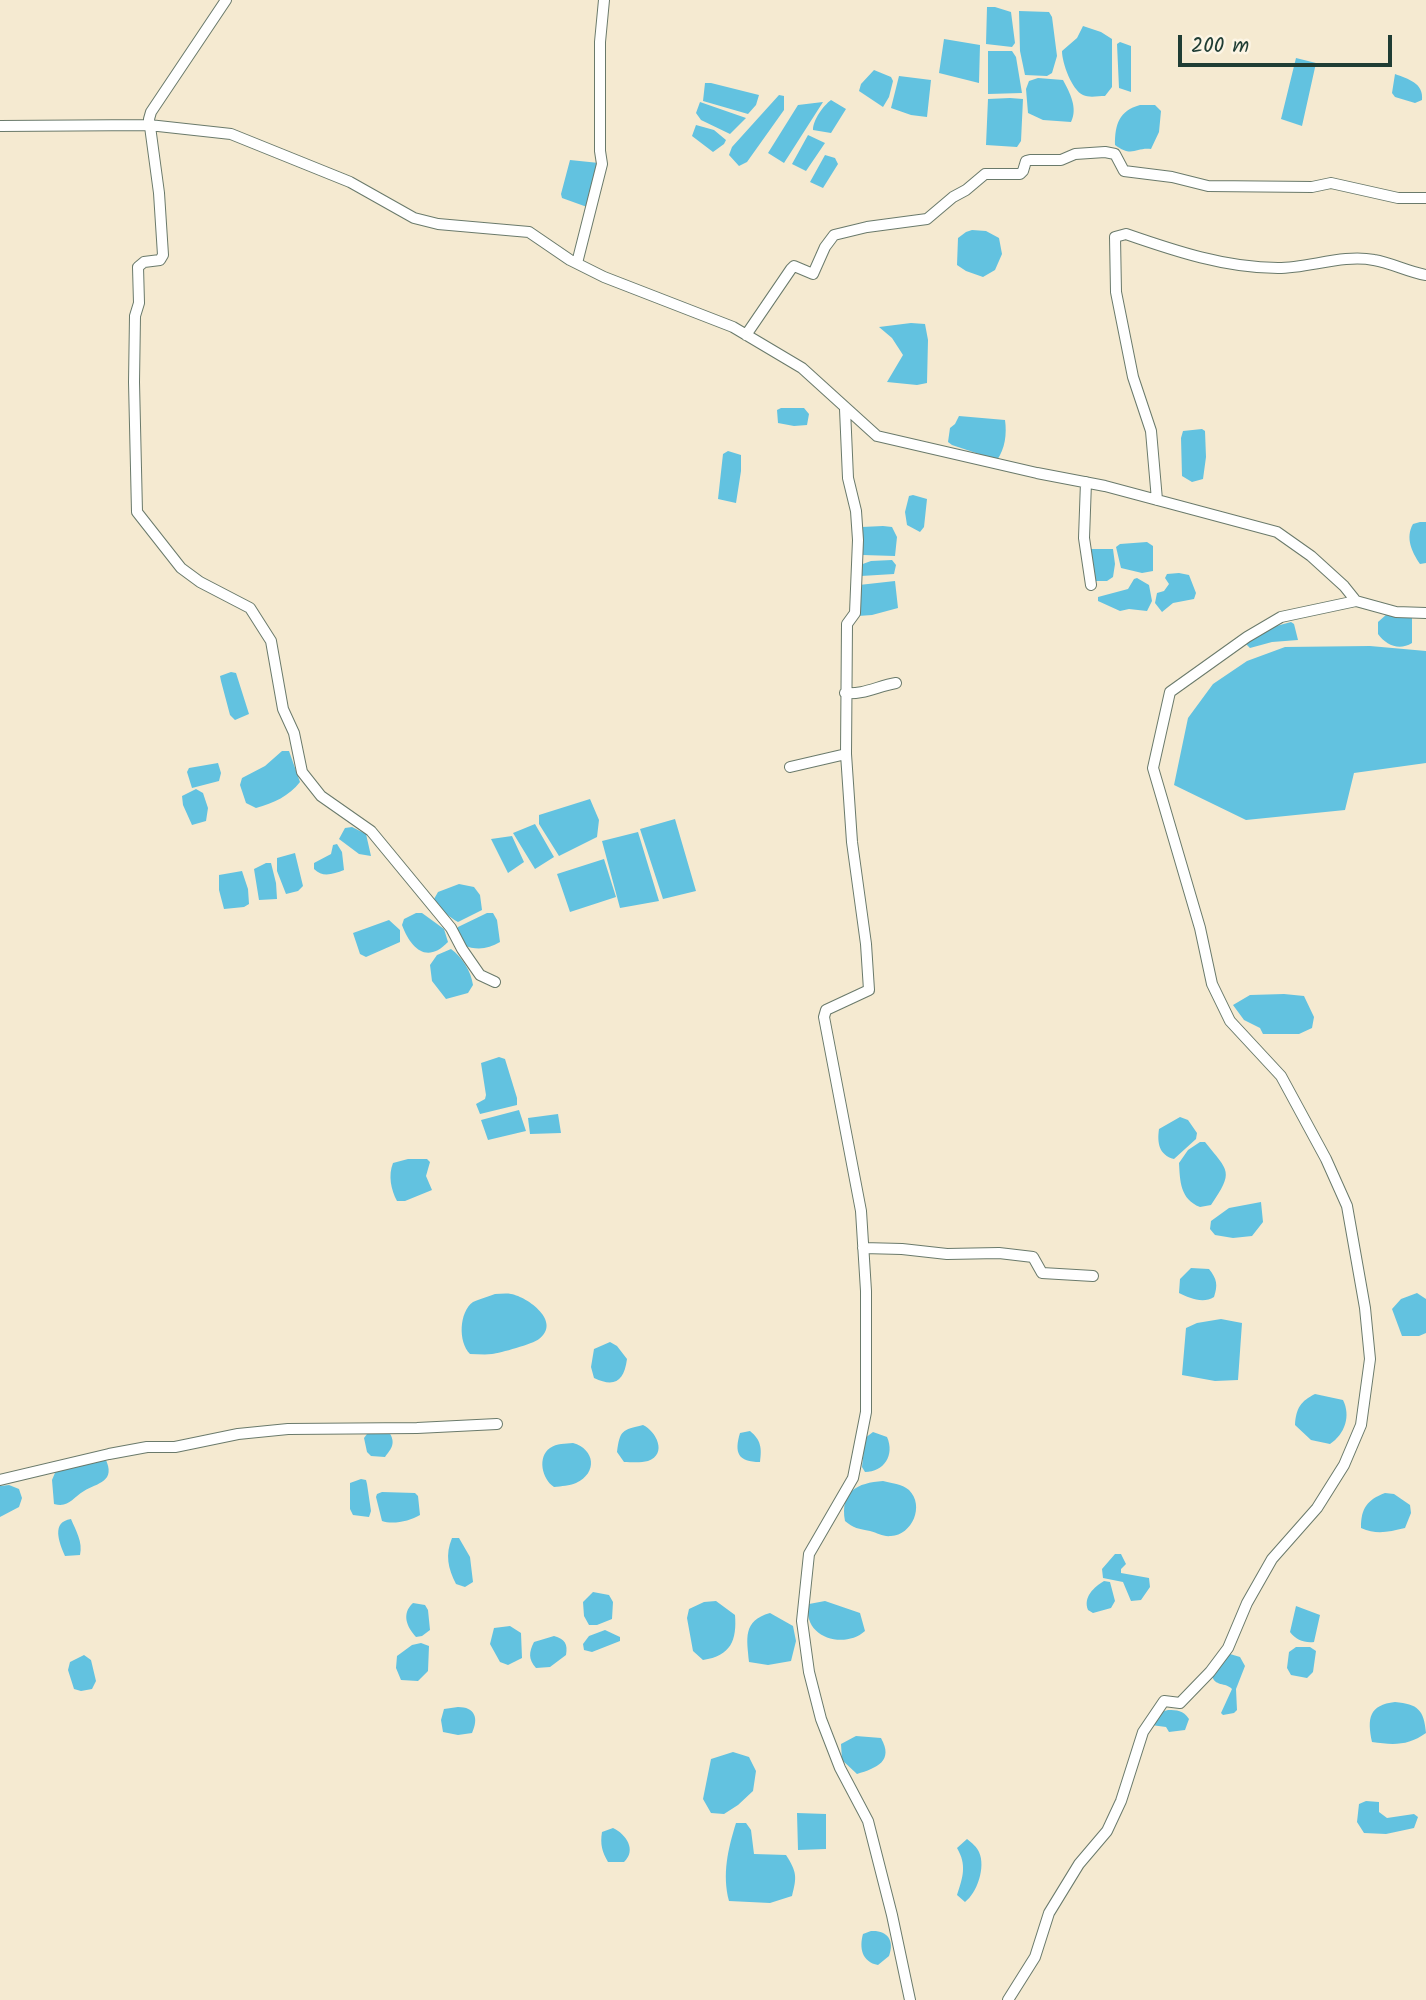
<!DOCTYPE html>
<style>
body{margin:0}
#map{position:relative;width:1426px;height:2000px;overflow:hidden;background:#f5ead1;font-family:Kalam,sans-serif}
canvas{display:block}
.scale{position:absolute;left:1178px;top:35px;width:214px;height:32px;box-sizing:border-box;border:4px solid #1f3d34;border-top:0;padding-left:9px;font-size:21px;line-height:24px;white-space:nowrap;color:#1f3d34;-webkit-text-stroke:5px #fcf5e5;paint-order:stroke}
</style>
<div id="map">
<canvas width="1426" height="2000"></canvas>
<div class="scale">200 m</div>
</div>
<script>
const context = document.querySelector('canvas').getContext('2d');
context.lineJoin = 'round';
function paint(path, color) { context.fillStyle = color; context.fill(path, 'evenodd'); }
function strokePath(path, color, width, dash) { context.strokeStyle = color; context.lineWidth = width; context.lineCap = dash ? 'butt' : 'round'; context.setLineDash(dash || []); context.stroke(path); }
const water = new Path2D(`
 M987,7h8l16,5 4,31 -3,4 -26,-3z
 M1019,11l30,1 3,5 5,39 -5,17 -5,3 -22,-1 -5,-24z
 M1083,26l18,6 11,7v48l-7,9c-7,0 -16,2 -22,-1 -11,-5 -21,-32 -21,-44l15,-13z
 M944,39l36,6 -1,38 -40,-10z
 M1120,42l11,4v46l-12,-4 -2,-44z
 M988,51h24l4,6 6,36 -34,1z
 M1296,58l20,5 -14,63 -21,-7z
 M874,70l17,7 2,4 -4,16 -6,10 -24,-16 2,-7z
 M1395,74c13,5 29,9 27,26l-7,3 -20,-6 -3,-4z
 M899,76l32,4 -4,37 -16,-2 -20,-7z
 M1038,78l25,2c7,13 15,28 8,42l-28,-2 -15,-7 -2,-24 3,-8z
 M705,83h6l48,12 -3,10 -8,9 -45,-13z
 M779,95l5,1v14l-37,52 -8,4 -10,-11 3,-8z
 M1010,98l13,1 -2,42 -4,6 -31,-2 2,-46z
 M831,100l15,9 -15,24 -18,-3c0,-10 10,-24 18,-30z
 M700,102l46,16 -16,16 -29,-14 -5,-7z
 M823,102l-39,61 -16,-10 30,-48z
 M1140,105h15l6,6 -2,21 -8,17c-15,-2 -19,9 -36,-4 0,-21 4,-34 25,-40z
 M696,125l18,5 12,10 -2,4 -11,8 -21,-16z
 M808,135l17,8 -19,28 -14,-7z
 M825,155l10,3 3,6 -15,24 -13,-6z
 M570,160l29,3 -12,44 -25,-9 -1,-4z
 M972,230l14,1 13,7 3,16 -7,16 -12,7 -17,-6 -9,-6 1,-27 8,-6z
 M911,323l14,1 3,16 -1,43 -10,2 -30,-3 16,-27 -11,-17 -13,-11z
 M781,408h23l5,6 -2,11 -13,1 -16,-3 -1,-13z
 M959,416l46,4c2,14 0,29 -8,40l-45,-15 -4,-3 2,-14 5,-4z
 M1202,429l3,2 1,26 -3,22 -11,3 -10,-6 -1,-38 2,-7z
 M728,451l13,4v16l-5,32 -18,-4 5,-45z
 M913,495l14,4 -3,28 -4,5 -13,-7 -2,-13 4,-16z
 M1420,522h6v41l-6,1c-8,-12 -15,-26 -7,-40z
 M883,526l9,1 5,10 -2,19 -32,-1 -1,-28z
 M1147,542l6,4v25l-11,2 -21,-5 -5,-21 4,-3z
 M1091,549h22l2,15 -2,13 -6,4h-15l-5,-28z
 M892,560l4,5 -2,9 -33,2 -1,-11 11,-4z
 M1179,573l10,2 7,18 -2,6 -21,4 -11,9 -7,-9 2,-10 7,-2 5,-7 -4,-6 2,-4z
 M1137,578l12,7 3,16 -5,10 -18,-2 -9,2 -22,-10v-4l30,-8 6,-10z
 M895,581l3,27 -26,7 -14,1 1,-31z
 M1387,614l25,4v25c-13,8 -26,2 -34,-9v-12z
 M1291,622l3,2 4,16 -26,2 -22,6 -5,-5 24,-15z
 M1370,646l56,5v112l-72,10 -9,37 -99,10 -72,-35 14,-67 25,-34 34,-23 38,-14z
 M231,672l5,1 13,41 -14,6 -5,-5 -9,-34 -1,-5z
 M282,751h7l11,31c-11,14 -26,21 -44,26l-10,-5 -6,-18 2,-7 23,-12z
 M218,763l3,10 -2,8 -27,7 -5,-16 2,-4z
 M196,789l7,4 5,15 -2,13 -14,4 -9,-20 -1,-9z
 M590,799l9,21 -2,17 -38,19 -20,-32v-9z
 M675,819l21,72 -33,8 -23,-70z
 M535,824l19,33 -19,12 -22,-36z
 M352,827l14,7 5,22 -12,-2 -20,-15 6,-11z
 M638,832l21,69 -39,7 -18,-67z
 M512,836l12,26 -16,11 -17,-34z
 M337,844l5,8 2,18c-11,4 -21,8 -30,-1v-6l17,-9 2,-9z
 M295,853l8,33 -5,5 -12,3 -9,-23v-13z
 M604,859l12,38 -46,15 -13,-38z
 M266,863h5l5,20 1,16 -18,1 -5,-31z
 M242,871l6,18 1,15 -5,3 -20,2 -5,-19v-15z
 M459,884l15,3 6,8 2,15 -24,12c-9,-5 -20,-14 -24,-23l4,-7z
 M416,913h6l22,16 4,13c-21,22 -37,7 -46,-17l2,-6z
 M487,913h6l4,7 3,22c-12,7 -23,9 -37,3l-7,-14 2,-4z
 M389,920l11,10v12l-34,15 -6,-3 -7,-21z
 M451,949c11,8 20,22 22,36l-5,8 -22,6 -14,-18 -2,-16 7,-10z
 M1284,994l20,2 10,21 -2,11 -13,6h-36l-3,-6 -16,-8 -11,-15 17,-10z
 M499,1057l6,2 12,39v7l-37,9 -4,-10 9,-5 1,-4 -5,-32z
 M519,1110l7,21 -38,9 -7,-20z
 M558,1114l3,19 -31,1 -2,-16z
 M1180,1117l8,3 9,13 -1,6 -22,20c-15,-4 -17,-16 -15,-30z
 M1200,1142h5c24,30 29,29 6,63l-11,2c-20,-8 -20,-26 -21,-44l9,-13z
 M408,1159h19l3,3 -4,14 6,14 -27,11h-8c-6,-11 -9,-26 -4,-38z
 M1261,1202l2,20 -11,14 -19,2 -18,-3 -5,-6 1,-8 18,-13z
 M1191,1268l18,1c8,10 9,16 5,28 -11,7 -25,1 -35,-4l1,-14z
 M1417,1293l9,6v34l-7,3h-17l-10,-27 9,-10z
 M495,1294c5,0 11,-1 16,0 17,3 51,28 28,45 -6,5 -39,14 -47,15 -7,1 -15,0 -22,0 -12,-12 -11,-42 3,-52 6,-3 15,-5 22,-8z
 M1221,1319l21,4 -4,57 -23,1 -33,-6 4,-47 11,-5z
 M610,1342l7,4 10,13c-3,22 -12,29 -33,19l-3,-11 3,-18z
 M1315,1394l28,6c8,16 2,34 -13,44l-19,-4 -16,-15c1,-17 6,-24 20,-31z
 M643,1425c13,6 25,29 5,36 -7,2 -17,1 -24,1l-7,-10c3,-22 5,-22 26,-27z
 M750,1431c11,9 12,17 10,31 -22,0 -26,-9 -20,-29z
 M389,1432c7,11 3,16 -4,25l-14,-1 -4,-4 -3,-14 3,-4z
 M873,1432l14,5c8,18 -3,35 -22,35l-3,-5 3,-29z
 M573,1443c22,6 25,30 3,40 -7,3 -14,3 -22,4 -12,-8 -17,-30 -4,-39 7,-5 15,-4 23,-5z
 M105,1458c12,24 -8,25 -21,33 -12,7 -15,17 -30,13l-2,-24 5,-12z
 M361,1479l5,1 1,4 4,27 -2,6 -16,-2 -3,-6v-26z
 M883,1481c8,2 19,3 26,9 16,16 3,45 -18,46 -8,1 -13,-3 -21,-5 -11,-2 -17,-3 -25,-10 -5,-30 12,-38 38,-40z
 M9,1485l10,4 3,9 -3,9 -19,10v-31z
 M382,1492l33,1 3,3 2,19c-10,6 -27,10 -38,6l-6,-24 1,-3z
 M1385,1493l9,1 16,11 1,8 -6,15c-17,4 -28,7 -44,0 0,-20 6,-28 24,-35z
 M71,1519c5,12 12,23 9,36l-15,1c-6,-14 -14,-34 6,-37z
 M452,1538h7l11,19 3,25 -8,5 -9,-3c-8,-16 -11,-29 -4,-46z
 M1115,1554h6l5,10 -5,5v4l28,5 1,9 -9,13 -10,1 -8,-19 -20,-4 -1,-9z
 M1104,1581l6,1 5,19 -4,7 -18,5 -5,-3c-5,-13 6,-23 16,-29z
 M593,1592l16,3 4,7 -1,17 -15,6h-8l-5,-9 -1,-14z
 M716,1601l19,14c2,25 -4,41 -32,45l-10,-9 -6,-33 2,-9 15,-7z
 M825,1601l35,12 5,18c-21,19 -64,6 -56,-27z
 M413,1603l12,2 3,5 2,20 -8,6 -6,1c-9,-10 -15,-23 -3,-34z
 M1296,1606l24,9 -6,27c-10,1 -18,-2 -24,-10z
 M770,1613l23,13 3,15 -5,20 -23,4 -19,-3c-2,-23 -7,-41 21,-49z
 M510,1626l11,7 1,25 -14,7 -8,-3 -10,-18 4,-16z
 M605,1630l15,7v4l-28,11 -8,-2 -1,-6 6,-8z
 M554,1636c11,3 14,8 12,19l-16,12 -14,1c-8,-9 -7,-16 -2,-26z
 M421,1643l8,3 -1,25 -10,10 -17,-1 -5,-12 1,-12 15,-11z
 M1296,1647h14l6,4 -3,21 -6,6 -16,-3 -4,-7 2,-16z
 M1230,1654l10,3 5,9 -9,23 1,21 -3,3 -11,2 -2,-2 11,-24c-6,-7 -18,-2 -20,-14z
 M84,1655l7,5 5,21 -4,8 -11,2 -7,-2 -6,-19 2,-8z
 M1395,1702c23,2 29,8 31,31 -18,13 -33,12 -54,9 -5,-24 -3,-37 23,-40z
 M458,1707c17,0 21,11 14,26l-14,2 -15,-3 -2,-12 3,-11z
 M1168,1710c9,0 15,0 21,9l-4,11 -16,2 -3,-5 -15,-2 10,-13z
 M856,1736l25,2c13,23 -4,30 -24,36l-15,-14 -1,-16z
 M733,1752l16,5 7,14 -3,20 -15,14 -14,9 -13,-1 -8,-14 8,-40z
 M1366,1801l13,1v10l8,6 27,-4 4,3 -4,11 -28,6 -22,-1 -7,-11 2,-18z
 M797,1813l29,1v35l-28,1z
 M736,1823h10l5,7 3,24 32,1c11,17 11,22 6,41l-22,7 -41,-2c-7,-27 -1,-52 7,-78z
 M613,1828c13,6 24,22 11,34h-16c-6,-10 -8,-18 -6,-30z
 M967,1839c5,4 10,8 12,13 7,15 -2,41 -14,50l-8,-7c6,-18 10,-30 0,-47z
 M871,1931c16,-1 24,9 18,25l-11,9c-16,-3 -19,-17 -15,-31z`);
const minor = new Path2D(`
 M226,0l-75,112 -2,7 10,74 4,62 -3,5 -16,2 -6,5 1,36 -4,13 -1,66 3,130 44,56 19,14 50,26 21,33 12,68 11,24 8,39 19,24 50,35 80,97 11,21 18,26 15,7
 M0,126l149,-1 82,9 119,48 64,36 24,6 91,8 41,28 34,17 129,50 69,41 75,68 160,37 68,13 172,46 34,24 33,30 12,15 40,11 30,1
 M577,263l25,-99 -2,-13v-109l4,-42
 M746,335l45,-66 3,-3 19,8 12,-27 9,-12 33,-8 60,-8 26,-22 13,-7 19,-16h35l3,-3 3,-10 4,-1h31l14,-6 30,-2 10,2 9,17 48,6 36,9 104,1 19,-4 67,15h28
 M845,409l3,69 8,33 2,29 -3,73 -8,11 -1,130 6,88 14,102 3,46 -43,20 -2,7 37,194 5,80v121l-13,66 -44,76 -7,67 7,51 12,47 19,49 28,53 24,94 18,85
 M1086,482l-2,56 7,47
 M1157,500l-6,-69 -18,-54 -17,-85 -1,-55 11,-3c49,17 100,34 152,34 31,0 65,-14 96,-8 18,3 34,12 52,15
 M845,693c18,2 33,-7 51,-10
 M790,767l56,-13
 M863,1248l39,1 45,5 52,-1 34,4 9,16 51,3
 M0,1480l109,-26 38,-7h28l63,-13 50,-5 129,-1 80,-4
 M1008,2000l27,-43 14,-44 30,-49 28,-33 14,-30 22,-69 21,-31 16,2 30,-31 18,-24 19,-45 25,-44 45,-51 27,-43 17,-40 9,-66 -5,-51 -18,-102 -21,-47 -45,-83 -51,-55 -18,-37 -12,-56 -47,-160 17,-76 77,-55 34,-20 75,-16`);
paint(water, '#62c2e0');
strokePath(minor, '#6a7a6b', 12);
strokePath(minor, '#fff', 10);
</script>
